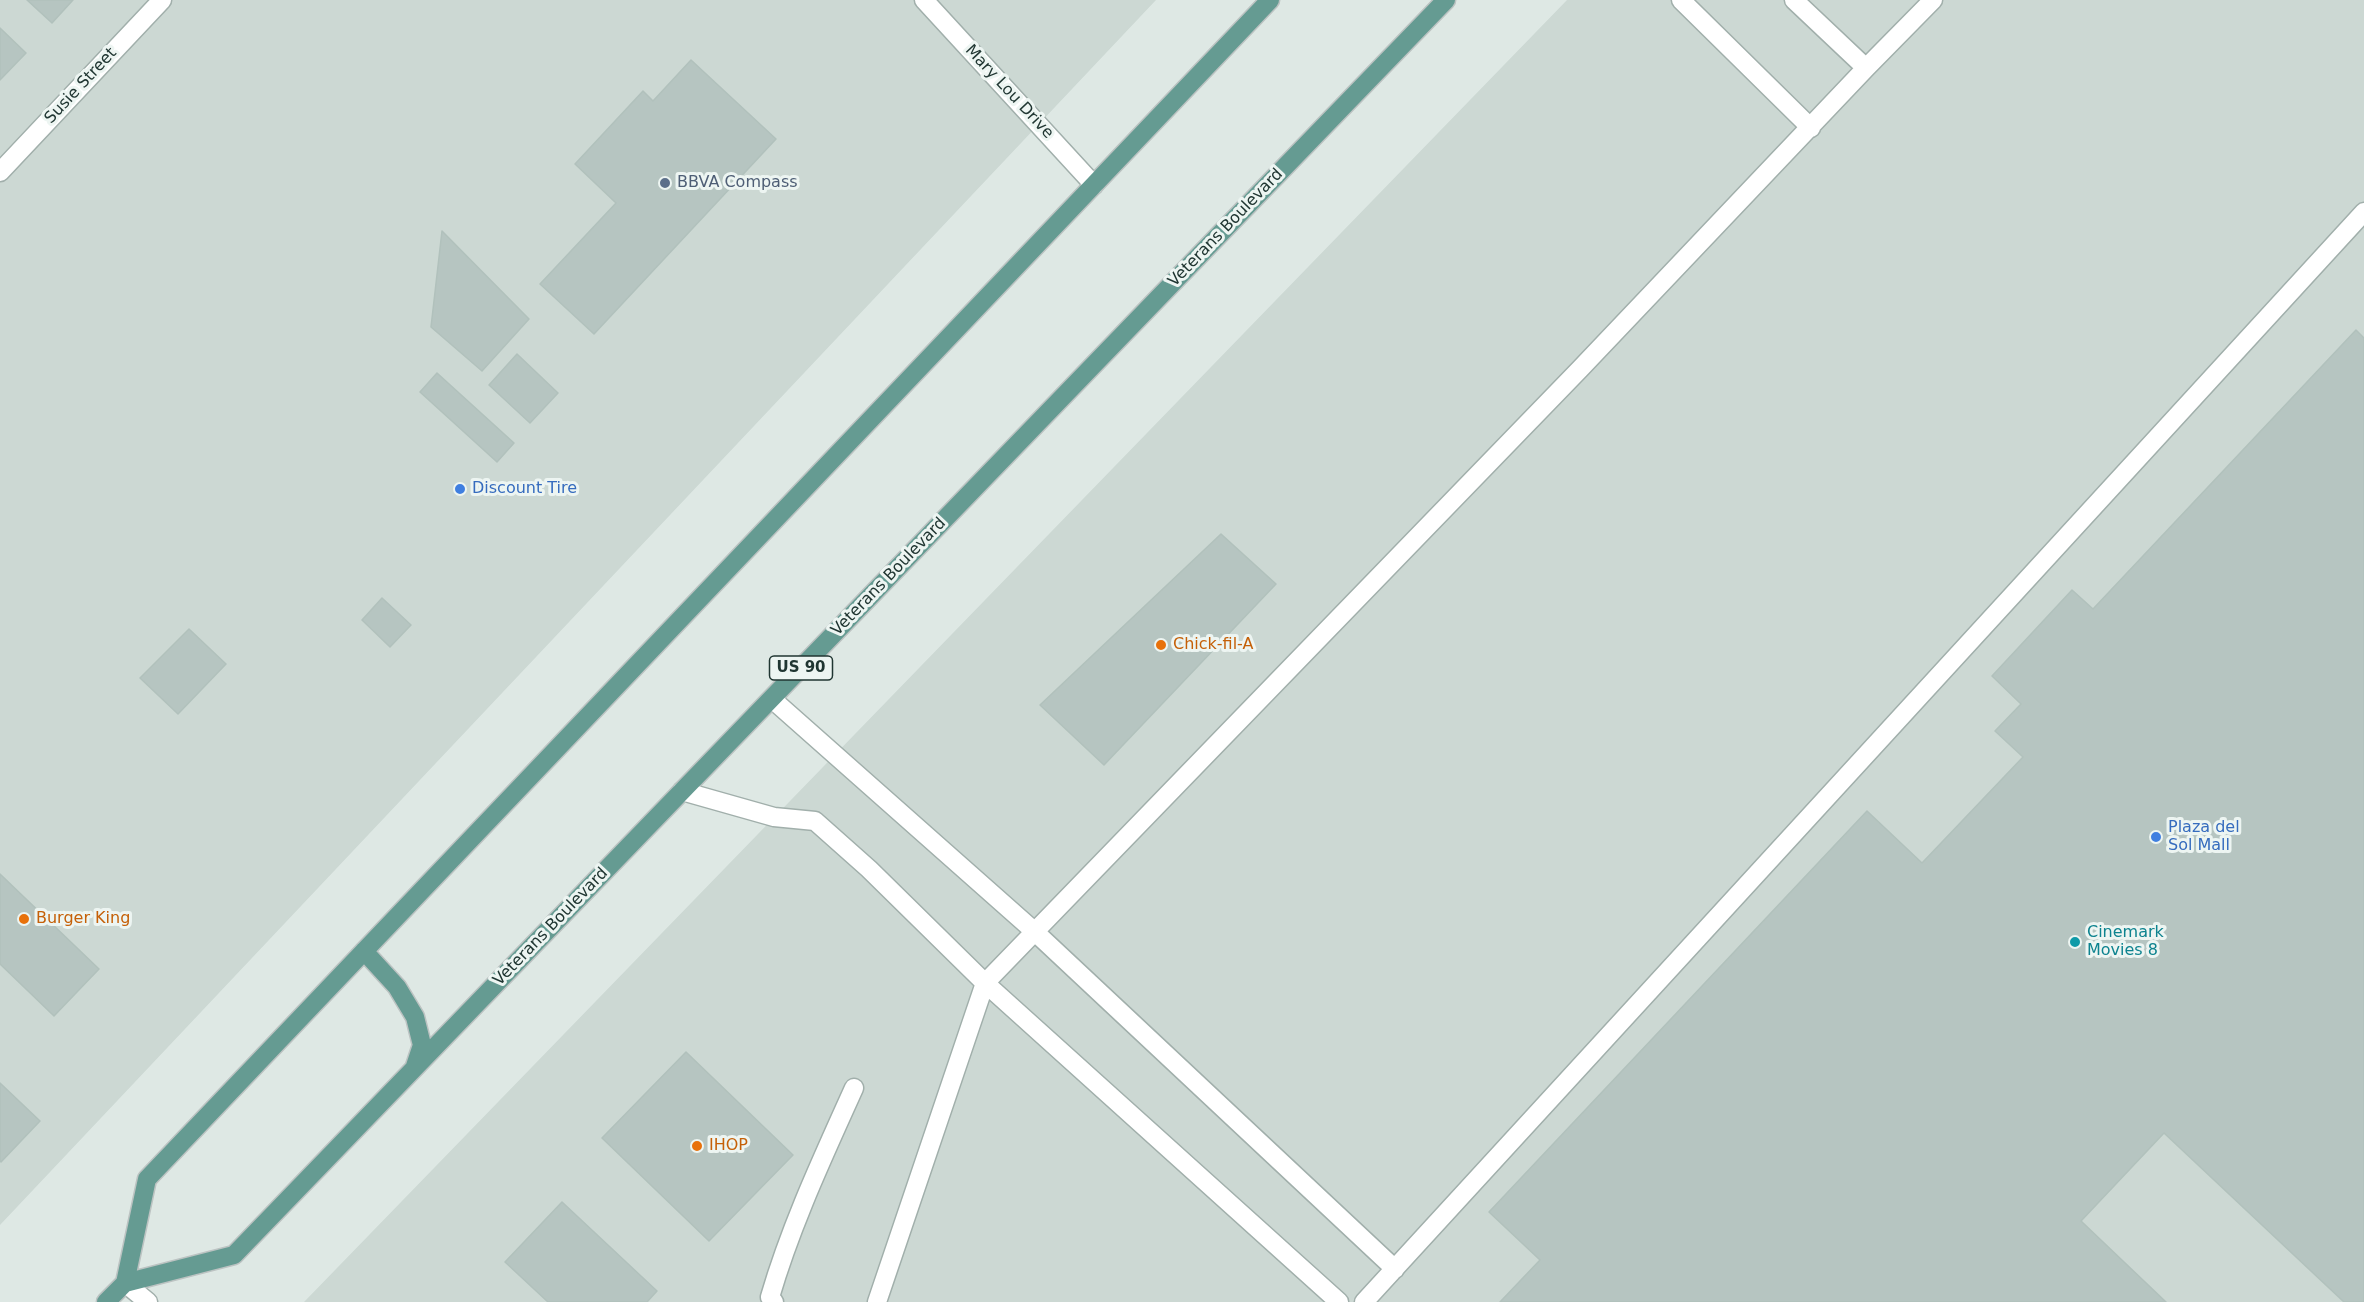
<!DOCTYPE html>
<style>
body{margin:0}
canvas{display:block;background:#dee8e4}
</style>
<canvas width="2364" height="1302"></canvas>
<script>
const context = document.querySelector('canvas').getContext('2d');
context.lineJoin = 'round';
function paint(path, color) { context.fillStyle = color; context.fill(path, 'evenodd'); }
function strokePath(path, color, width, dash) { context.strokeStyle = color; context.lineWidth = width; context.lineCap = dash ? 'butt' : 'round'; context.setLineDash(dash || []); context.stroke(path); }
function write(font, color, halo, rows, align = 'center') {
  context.font = font + ' "DejaVu Sans",sans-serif'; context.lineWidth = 6; context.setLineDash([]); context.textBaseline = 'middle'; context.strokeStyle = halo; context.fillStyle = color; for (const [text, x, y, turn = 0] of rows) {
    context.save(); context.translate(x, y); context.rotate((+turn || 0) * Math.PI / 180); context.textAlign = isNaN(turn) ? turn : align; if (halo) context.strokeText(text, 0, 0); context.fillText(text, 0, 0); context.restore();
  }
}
const built = new Path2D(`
 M0,0h1156l-1156,1225z
 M1567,0h797v1302h-2060z`);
const building = new Path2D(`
 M27,0h46l-21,23z
 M0,28l26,25 -26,27z
 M691,60l85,79 -182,195 -54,-50 76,-81 -41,-39 68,-73 10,10z
 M442,231l87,88 -47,52 -51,-44z
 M2356,330l8,8v964h-20l-180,-169 -83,88 85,81h-666l40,-42 -51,-48 378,-401 55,52 101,-106 -28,-26 26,-27 -29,-28 80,-86 21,19z
 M517,354l41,39 -28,30 -41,-38z
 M437,373l77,70 -17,19 -77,-70z
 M1221,534l55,50 -172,181 -64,-60z
 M382,598l29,27 -21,22 -28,-27z
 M189,629l37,35 -48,50 -38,-36z
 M0,874l99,95 -45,47 -54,-52z
 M686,1052l107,103 -84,86 -107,-103z
 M0,1083l40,38 -39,41 -1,-1z
 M562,1202l95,89 -10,11h-99l-43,-40z`);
const service = new Path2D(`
 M1681,0l130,128
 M1794,0l72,68
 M772,699l262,232 361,338
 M682,791l92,26 41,4 54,48 116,114 354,319
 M774,1302l-4,-5c21,-72 53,-140 84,-209
 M877,1302l108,-319 595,-614 286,-301 67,-68
 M1364,1302l1000,-1090`);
const minor = new Path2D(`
 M924,0l170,185
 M0,172l162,-172
 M125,1283l23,19`);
const primary = new Path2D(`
 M364,951l33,36 18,30 7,28 -7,21
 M125,1283l22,-104 1123,-1179
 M106,1302l19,-19 109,-28 1212,-1255`);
const markers = [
 [665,183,6,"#5c6f8a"],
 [460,489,6,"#3f7fe0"],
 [1161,645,6,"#e8710a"],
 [2156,837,6,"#3f7fe0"],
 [24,919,6,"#e8710a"],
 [2075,942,6,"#0f9aa8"],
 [697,1146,6,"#e8710a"]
];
const shields = [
 [801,668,63]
];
const shieldNames = [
 ["US 90",801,668]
];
const streetNames = [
 ["Susie Street",81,86,-47],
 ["Mary Lou Drive",1009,92,47],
 ["Veterans Boulevard",1226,228,-46],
 ["Veterans Boulevard",889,577,-46],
 ["Veterans Boulevard",551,927,-46]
];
const serviceNames = [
 ["BBVA Compass",677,183]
];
const shopNames = [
 ["Discount Tire",472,489],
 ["Plaza del",2168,828],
 ["Sol Mall",2168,846]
];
const foodNames = [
 ["Chick-fil-A",1173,645],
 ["Burger King",36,919],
 ["IHOP",709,1146]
];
const cultureNames = [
 ["Cinemark",2087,933],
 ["Movies 8",2087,951]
];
paint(built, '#ccd8d3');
paint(building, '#b6c5c1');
strokePath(building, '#b1c1bc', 1.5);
strokePath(service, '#a1afab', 21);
strokePath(minor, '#a1afab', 21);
strokePath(primary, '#bcc3c2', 21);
strokePath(service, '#fff', 18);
strokePath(minor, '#fff', 18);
strokePath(primary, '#659b92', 18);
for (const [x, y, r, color] of markers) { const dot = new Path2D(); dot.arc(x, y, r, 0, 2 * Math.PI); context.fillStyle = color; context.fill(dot); strokePath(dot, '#edf5f2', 2); }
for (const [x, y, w] of shields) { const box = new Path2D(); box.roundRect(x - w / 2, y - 12, w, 24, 4.5); context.fillStyle = '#edf5f2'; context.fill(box); strokePath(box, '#203632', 1.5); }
write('bold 15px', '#203632', null, shieldNames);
write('16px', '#203632', '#edf5f2', streetNames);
write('16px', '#4e5e75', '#edf5f2', serviceNames, 'left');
write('16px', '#366cbe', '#edf5f2', shopNames, 'left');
write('16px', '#c56008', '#edf5f2', foodNames, 'left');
write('16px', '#0d838f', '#edf5f2', cultureNames, 'left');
</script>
